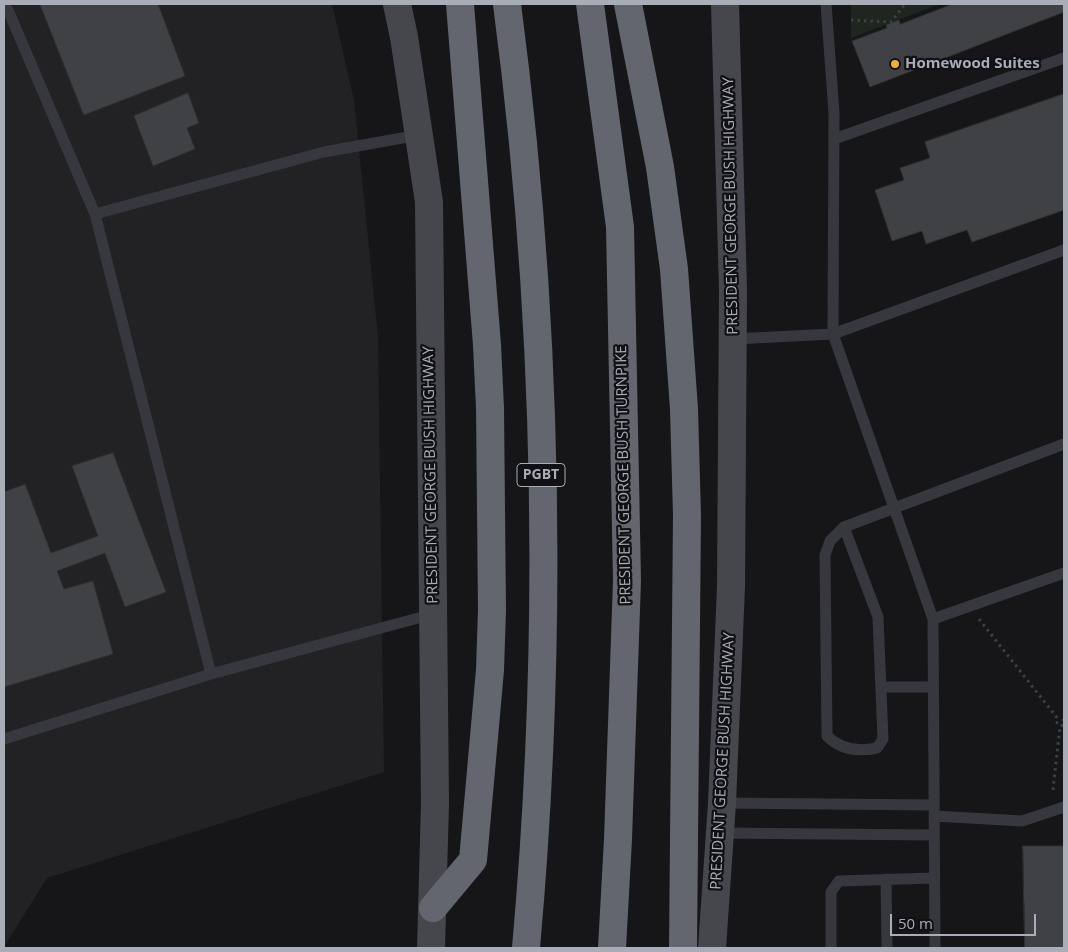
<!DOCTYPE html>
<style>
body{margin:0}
#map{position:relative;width:1068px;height:952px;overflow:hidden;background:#161618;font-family:"Open Sans",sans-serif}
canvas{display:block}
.frame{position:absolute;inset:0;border:5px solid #a8adb8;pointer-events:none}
.scale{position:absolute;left:890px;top:914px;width:146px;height:22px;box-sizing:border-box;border:2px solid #a8adb8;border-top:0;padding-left:6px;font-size:15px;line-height:18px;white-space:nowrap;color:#a8adb8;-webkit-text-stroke:4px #111113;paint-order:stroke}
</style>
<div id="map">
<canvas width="1068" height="952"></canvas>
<div class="frame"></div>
<div class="scale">50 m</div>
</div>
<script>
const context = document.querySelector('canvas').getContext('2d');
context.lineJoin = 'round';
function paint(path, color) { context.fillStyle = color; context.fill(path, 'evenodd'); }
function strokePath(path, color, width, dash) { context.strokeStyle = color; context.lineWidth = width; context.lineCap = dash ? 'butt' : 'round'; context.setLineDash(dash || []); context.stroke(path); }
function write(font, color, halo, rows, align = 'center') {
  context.font = font + ' "Open Sans",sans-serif'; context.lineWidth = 4.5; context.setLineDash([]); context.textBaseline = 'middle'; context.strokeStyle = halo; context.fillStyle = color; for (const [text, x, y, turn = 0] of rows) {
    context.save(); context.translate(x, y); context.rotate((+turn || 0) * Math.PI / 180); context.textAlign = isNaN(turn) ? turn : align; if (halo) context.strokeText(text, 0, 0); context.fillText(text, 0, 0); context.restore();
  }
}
const built = new Path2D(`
 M4,4h328l22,96 24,237 6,435 -337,106 -43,69z`);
const green = new Path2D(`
 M851,4h89l-89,34z`);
const building = new Path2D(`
 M40,4h118l27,72 -101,39z
 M953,4h111v8l-194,75 -18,-46 35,-13 -1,-3 13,-5 1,4z
 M188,93l11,30 -12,5 8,21 -42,17 -19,-50z
 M1064,94v116l-92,32 -5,-12 -41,14 -4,-13 -30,10 -17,-51 29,-10 -4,-12 30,-10 -5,-16z
 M113,453l53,139 -41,15 -20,-54 -48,18 7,18 29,-8 20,73 -109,33v-195l21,-8 26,69 47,-17 -26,-70z
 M1023,846h41v102h-39z`);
const path = new Path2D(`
 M851,20l40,2 14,-18
 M979,619l79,100 -1,4 3,3
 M1053,790l7,-64 3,-1 1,-11`);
const lane = new Path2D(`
 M4,11l4,-1 87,204 229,-62 95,-17
 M834,139l230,-81
 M95,214l116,460 222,-60
 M733,339l100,-5 1,-221 -8,-109
 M844,527l34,90 5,122 -6,9c-19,4 -36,2 -50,-12l-2,-181 5,-14 14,-14 220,-83
 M933,619l131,-46
 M881,687h52
 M4,739l207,-65
 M722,803l212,2
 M934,816l88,5 42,-14
 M720,833l214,2
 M886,879l1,69
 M831,948v-56l8,-11 95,-3
 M935,948l-2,-329 -100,-285 231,-84`);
const secondary = new Path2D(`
 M397,4l7,33 25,165 6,601 -4,145
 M712,948l10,-145 9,-217 2,-296 -8,-286`);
const highway = new Path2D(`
 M507,4c41,311 47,631 19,944
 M590,4l30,223 7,353 -9,259 -6,109
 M628,4l32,163 14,102 10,140 3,106 -4,433
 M433,908l40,-48 17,-190 2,-60 -2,-202 -3,-63 -27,-341`);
const markers = [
 [895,64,5,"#f2b134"]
];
const shields = [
 [541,475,48]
];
const shieldNames = [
 ["PGBT",541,475]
];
const poiNames = [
 ["Homewood Suites",905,64]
];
const streetNames = [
 ["PRESIDENT GEORGE BUSH HIGHWAY",731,206,-91],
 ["PRESIDENT GEORGE BUSH HIGHWAY",431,475,-91],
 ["PRESIDENT GEORGE BUSH TURNPIKE",624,475,-91],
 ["PRESIDENT GEORGE BUSH HIGHWAY",723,761,-87]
];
paint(built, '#222225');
paint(green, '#1e261f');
paint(building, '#404145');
strokePath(building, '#303034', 1);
strokePath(path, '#3d3f44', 3, [2.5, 4]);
strokePath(lane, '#37383d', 11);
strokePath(secondary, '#45474d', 28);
strokePath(highway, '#63666e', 28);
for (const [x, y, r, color] of markers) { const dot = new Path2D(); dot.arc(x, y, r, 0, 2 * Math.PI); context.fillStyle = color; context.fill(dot); strokePath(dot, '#111113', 2); }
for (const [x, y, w] of shields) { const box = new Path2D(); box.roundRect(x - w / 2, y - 11.5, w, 23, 4); context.fillStyle = '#111113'; context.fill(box); strokePath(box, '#a8adb8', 1); }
write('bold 14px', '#a8adb8', null, shieldNames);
write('bold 15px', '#a8adb8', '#111113', poiNames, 'left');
write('15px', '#a8adb8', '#111113', streetNames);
</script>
